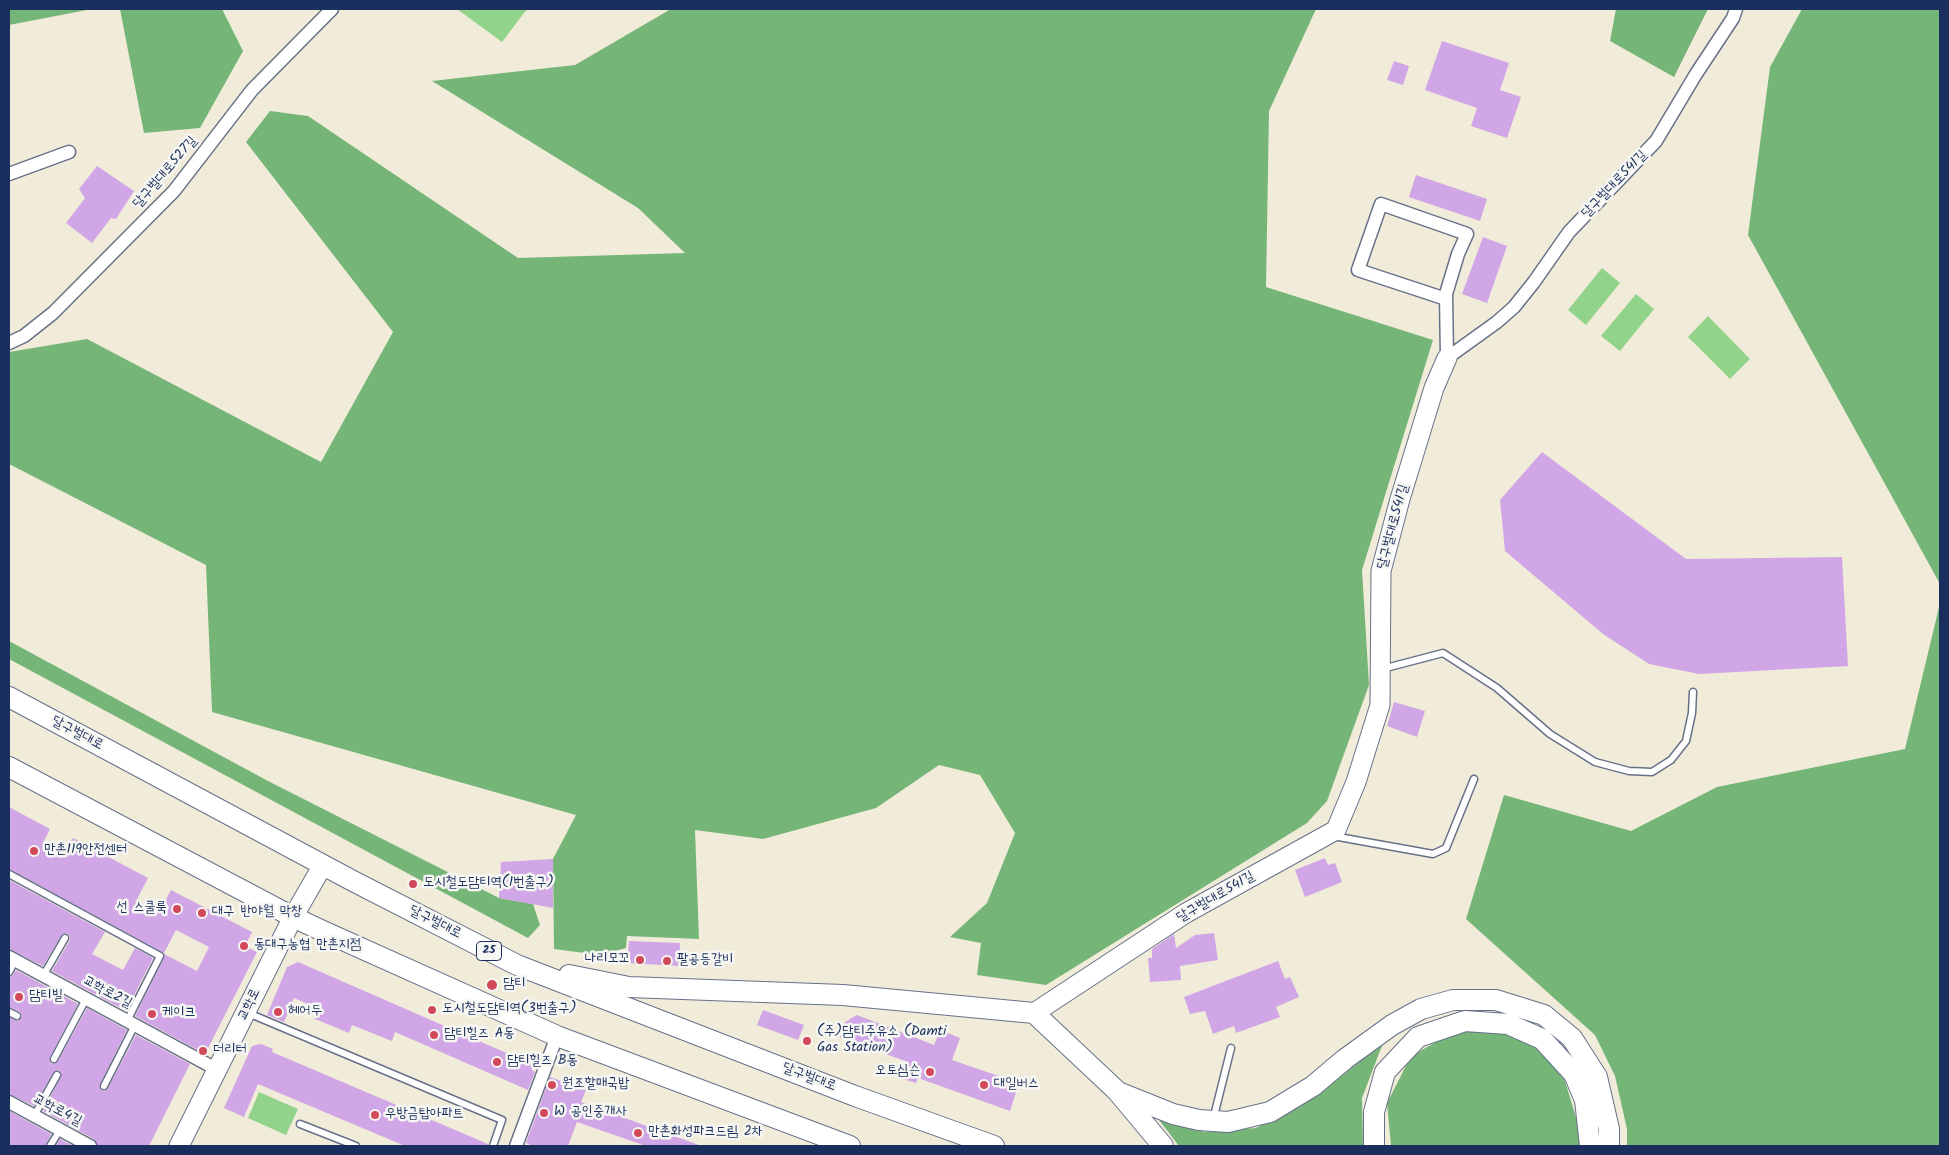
<!DOCTYPE html>
<meta charset="utf-8">
<style>
body{margin:0}
#map{position:relative;width:1949px;height:1155px;overflow:hidden;background:#f1ebd9;font-family:Kalam,sans-serif}
canvas{display:block}
.frame{position:absolute;inset:0;border:10px solid #1b2f5e;pointer-events:none}
</style>
<div id="map">
<canvas width="1949" height="1155"></canvas>
<div class="frame"></div>
</div>
<script>
const context = document.querySelector('canvas').getContext('2d');
context.lineJoin = 'round';
function paint(path, color) { context.fillStyle = color; context.fill(path, 'evenodd'); }
function strokePath(path, color, width, dash) { context.strokeStyle = color; context.lineWidth = width; context.lineCap = dash ? 'butt' : 'round'; context.setLineDash(dash || []); context.stroke(path); }
function write(font, color, halo, rows, align = 'center') {
  context.font = font + ' Kalam,"Poor Story",sans-serif'; context.lineWidth = 5; context.setLineDash([]); context.textBaseline = 'middle'; context.strokeStyle = halo; context.fillStyle = color; for (const [text, x, y, turn = 0] of rows) {
    context.save(); context.translate(x, y); context.rotate((+turn || 0) * Math.PI / 180); context.textAlign = isNaN(turn) ? turn : align; if (halo) context.strokeText(text, 0, 0); context.fillText(text, 0, 0); context.restore();
  }
}
const green = new Path2D(`
 M457,9h70l-25,33z
 M1602,268l18,15 -34,42 -18,-15z
 M1636,294l18,15 -34,42 -19,-15z
 M1708,316l42,43 -20,20 -42,-42z
 M259,1092l39,17 -12,26 -38,-17z`);
const forest = new Path2D(`
 M9,9h83l-83,16z
 M120,9h102l21,42 -43,77 -56,5z
 M671,9h645l-47,102 -3,176 167,53 -71,230 7,115 -42,116 -20,22 -261,162 -69,-10 4,-32 -31,-6 37,-34 28,-70 -35,-58 -41,-10 -63,43 -113,31 -68,-9 4,109 -72,-3 -1,12 -26,7 -46,-6 -1,-90 23,-44 -364,-103 -6,-147 -197,-101v-112l78,-13 234,123 72,-130 -147,-190 24,-31 38,5 210,142 167,-5 -47,-45 -206,-127 143,-16z
 M1616,9h92l-34,68 -64,-36z
 M1802,9h138v575l-192,-349 22,-168z
 M1940,603v543h-313v-17l-12,-53 -20,-41 -129,-116 38,-124 127,36 86,-44 188,-38z
 M9,641l259,140 231,117 34,6 7,21 -12,13 -519,-279z
 M1456,1031h51l33,18 25,32 15,50v15h-189l-4,-43 24,-47z
 M1383,1043l-21,55 1,48h-184l-23,-30 49,16 51,-4 59,-31z`);
const building = new Path2D(`
 M1442,41l67,22 -9,27 21,7 -14,41 -36,-12 6,-18 -52,-18z
 M1394,61l15,5 -6,19 -16,-5z
 M97,166l37,25 -18,28 -5,-1 -19,25 -26,-20 19,-25 -6,-9z
 M1416,175l71,24 -7,22 -71,-24z
 M1483,237l24,9 -20,57 -25,-9z
 M1542,452l144,107 156,-2 6,109 -149,8 -50,-10 -46,-30 -98,-83 -5,-51z
 M1394,702l31,9 -8,26 -30,-11z
 M9,807l41,22 -7,14 21,11 9,-16 75,40 -12,23 23,12 12,-23 81,42 -7,14 12,6 -52,102 -70,-38 29,-58v-4l33,17 12,-24 -33,-17 -12,23 -155,-84z
 M1325,858l3,7 7,-2 7,19 -37,15 -10,-27z
 M553,859v49l-54,-10 2,-36z
 M9,880l96,52 -13,22 31,16 12,-22 18,10 -27,53 -74,-40 18,-31v-4l-3,-3 -6,3 -18,30 -34,-17z
 M1214,933l4,27 -38,6 1,14 -31,2 -2,-24h4v-9l22,-15 2,14 19,-13z
 M629,941l51,2 -1,23 -52,-3z
 M1278,961l7,18 5,-2 9,20 -23,10 4,10 -44,16 -2,-7 -21,8 -8,-23 -15,3 -6,-17z
 M298,962l236,103 -2,5 3,2 -7,18 -133,-58 -3,9 -40,-16 -3,8 -34,-14 4,-10 -25,-11 -10,24 -17,-7 20,-48z
 M16,970l62,34 -28,53v4l2,3 6,-3 29,-53 40,22 -27,54 1,6 4,1 3,-3 28,-53 54,29 -41,82h-51l-4,-7 -51,-28 18,-34v-4l-2,-3 -6,3 -19,33 -25,-12v-77l9,4 4,-5 -2,-4 -11,-5v-30l3,-1z
 M763,1010l41,15 -6,15 -41,-15z
 M857,1015l77,30 6,-15 20,8 -8,22 67,23 -9,28 -92,-33 -2,5 -13,-4 5,-17 -68,-24 5,-16z
 M261,1044l12,5 -1,3 216,92v2h-83l-147,-62 -14,33 -20,-9 28,-62z
 M550,1077l36,13 -5,12 118,43v1h-53l-69,-24 -9,24h-35l-7,-3z
 M9,1111l42,23 -6,12h-36z
 M60,1139l13,7h-17z`);
const lane = new Path2D(`
 M1382,669l61,-16 54,35 53,46 45,28 34,9 23,1 19,-12 15,-19 6,-28 1,-21
 M1333,836l100,18 13,-6 28,-69
 M9,874l151,82 -33,65
 M9,972l6,-11
 M43,976l22,-38
 M9,1012l8,4
 M248,1013l254,107 -9,26
 M54,1059l32,-60
 M104,1086l31,-61
 M34,1116l23,-41
 M1213,1120l18,-72
 M300,1124l56,22
 M50,1146l10,-16`);
const street = new Path2D(`
 M9,174l60,-22
 M1446,299l-88,-29 23,-66 86,30 -9,20 -12,40 1,64
 M9,343l15,-7 29,-23 121,-122 78,-101 80,-81
 M1447,358l50,-36 17,-15 20,-25 35,-50 87,-91 40,-67 37,-56 3,-9
 M9,957l209,113
 M9,1102l81,44
 M516,1146l41,-110`);
const secondary = new Path2D(`
 M1034,1013l152,-100 150,-83 20,-48 24,-77 1,-134 19,-72 34,-111 13,-30
 M179,1146l114,-229 30,-52`);
const primary = new Path2D(`
 M9,697l344,184 164,84 338,131 139,50
 M9,767l284,150 32,15 232,104 293,110
 M569,975l60,12 214,8 191,18 83,78 46,55
 M1118,1092l55,22 26,6 29,2 42,-10 43,-26 32,-27 47,-34 29,-16 32,-9h43l48,15 28,23 25,39 12,52v17
 M1374,1146v-34l11,-40 33,-35 47,-16 43,3 34,15 32,35 11,26 5,46`);
const markers = [
 [34,851,5,"#d1495b"],
 [413,884,5,"#d1495b"],
 [177,909,5,"#d1495b"],
 [202,913,5,"#d1495b"],
 [244,946,5,"#d1495b"],
 [640,960,5,"#d1495b"],
 [667,961,5,"#d1495b"],
 [492,985,6,"#d1495b"],
 [19,997,5,"#d1495b"],
 [432,1010,5,"#d1495b"],
 [278,1012,5,"#d1495b"],
 [152,1014,5,"#d1495b"],
 [434,1035,5,"#d1495b"],
 [807,1041,5,"#d1495b"],
 [203,1051,5,"#d1495b"],
 [497,1062,5,"#d1495b"],
 [930,1072,5,"#d1495b"],
 [552,1085,5,"#d1495b"],
 [984,1085,5,"#d1495b"],
 [544,1113,5,"#d1495b"],
 [375,1115,5,"#d1495b"],
 [638,1133,5,"#d1495b"]
];
const shields = [
 [489,951,25]
];
const shieldNames = [
 ["25",489,951]
];
const streetNames = [
 ["달구벌대로527길",166,173,-49],
 ["달구벌대로541길",1615,185,-46],
 ["달구벌대로541길",1394,527,-75],
 ["달구벌대로",77,734,28],
 ["달구벌대로541길",1216,898,-30],
 ["달구벌대로",435,923,27],
 ["교학로2길",107,993,28],
 ["교학로",250,1005,-64],
 ["달구벌대로",809,1078,21],
 ["교학로4길",57,1111,28]
];
const poiNames = [
 ["만촌119안전센터",44,851],
 ["도시철도담티역(1번출구)",423,884],
 ["선 스쿨룩",167,909,"right"],
 ["대구 반야월 막창",212,913],
 ["동대구농협 만촌지점",254,946],
 ["나리모꼬",630,960,"right"],
 ["팔공등갈비",677,961],
 ["담티",503,985],
 ["담티빌",29,997],
 ["도시철도담티역(3번출구)",442,1010],
 ["헤어두",288,1012],
 ["케이크",162,1014],
 ["(주)담티주유소 (Damti",817,1033],
 ["Gas Station)",817,1049],
 ["담티힐즈 A동",444,1035],
 ["더리터",213,1051],
 ["담티힐즈 B동",507,1062],
 ["오토심슨",920,1072,"right"],
 ["원조할매국밥",562,1085],
 ["대일버스",994,1085],
 ["W 공인중개사",554,1113],
 ["우방금탑아파트",385,1115],
 ["만촌화성파크드림 2차",648,1133]
];
paint(green, '#92d38b');
paint(forest, '#75b577');
paint(building, '#d1a6e6');
strokePath(lane, '#667189', 9);
strokePath(street, '#667189', 15);
strokePath(secondary, '#667189', 21);
strokePath(primary, '#667189', 22);
strokePath(lane, '#fff', 6);
strokePath(street, '#fff', 12);
strokePath(secondary, '#fff', 19);
strokePath(primary, '#fff', 20);
for (const [x, y, r, color] of markers) { const dot = new Path2D(); dot.arc(x, y, r, 0, 2 * Math.PI); context.fillStyle = color; context.fill(dot); strokePath(dot, '#f6f6f2', 2); }
for (const [x, y, w] of shields) { const box = new Path2D(); box.roundRect(x - w / 2, y - 9.5, w, 19, 4); context.fillStyle = '#f6f6f2'; context.fill(box); strokePath(box, '#1b2f5e', 1); }
write('bold 12px', '#1b2f5e', null, shieldNames);
write('14px', '#1b2f5e', '#f6f6f2', streetNames);
write('14px', '#1b2f5e', '#f6f6f2', poiNames, 'left');
</script>
